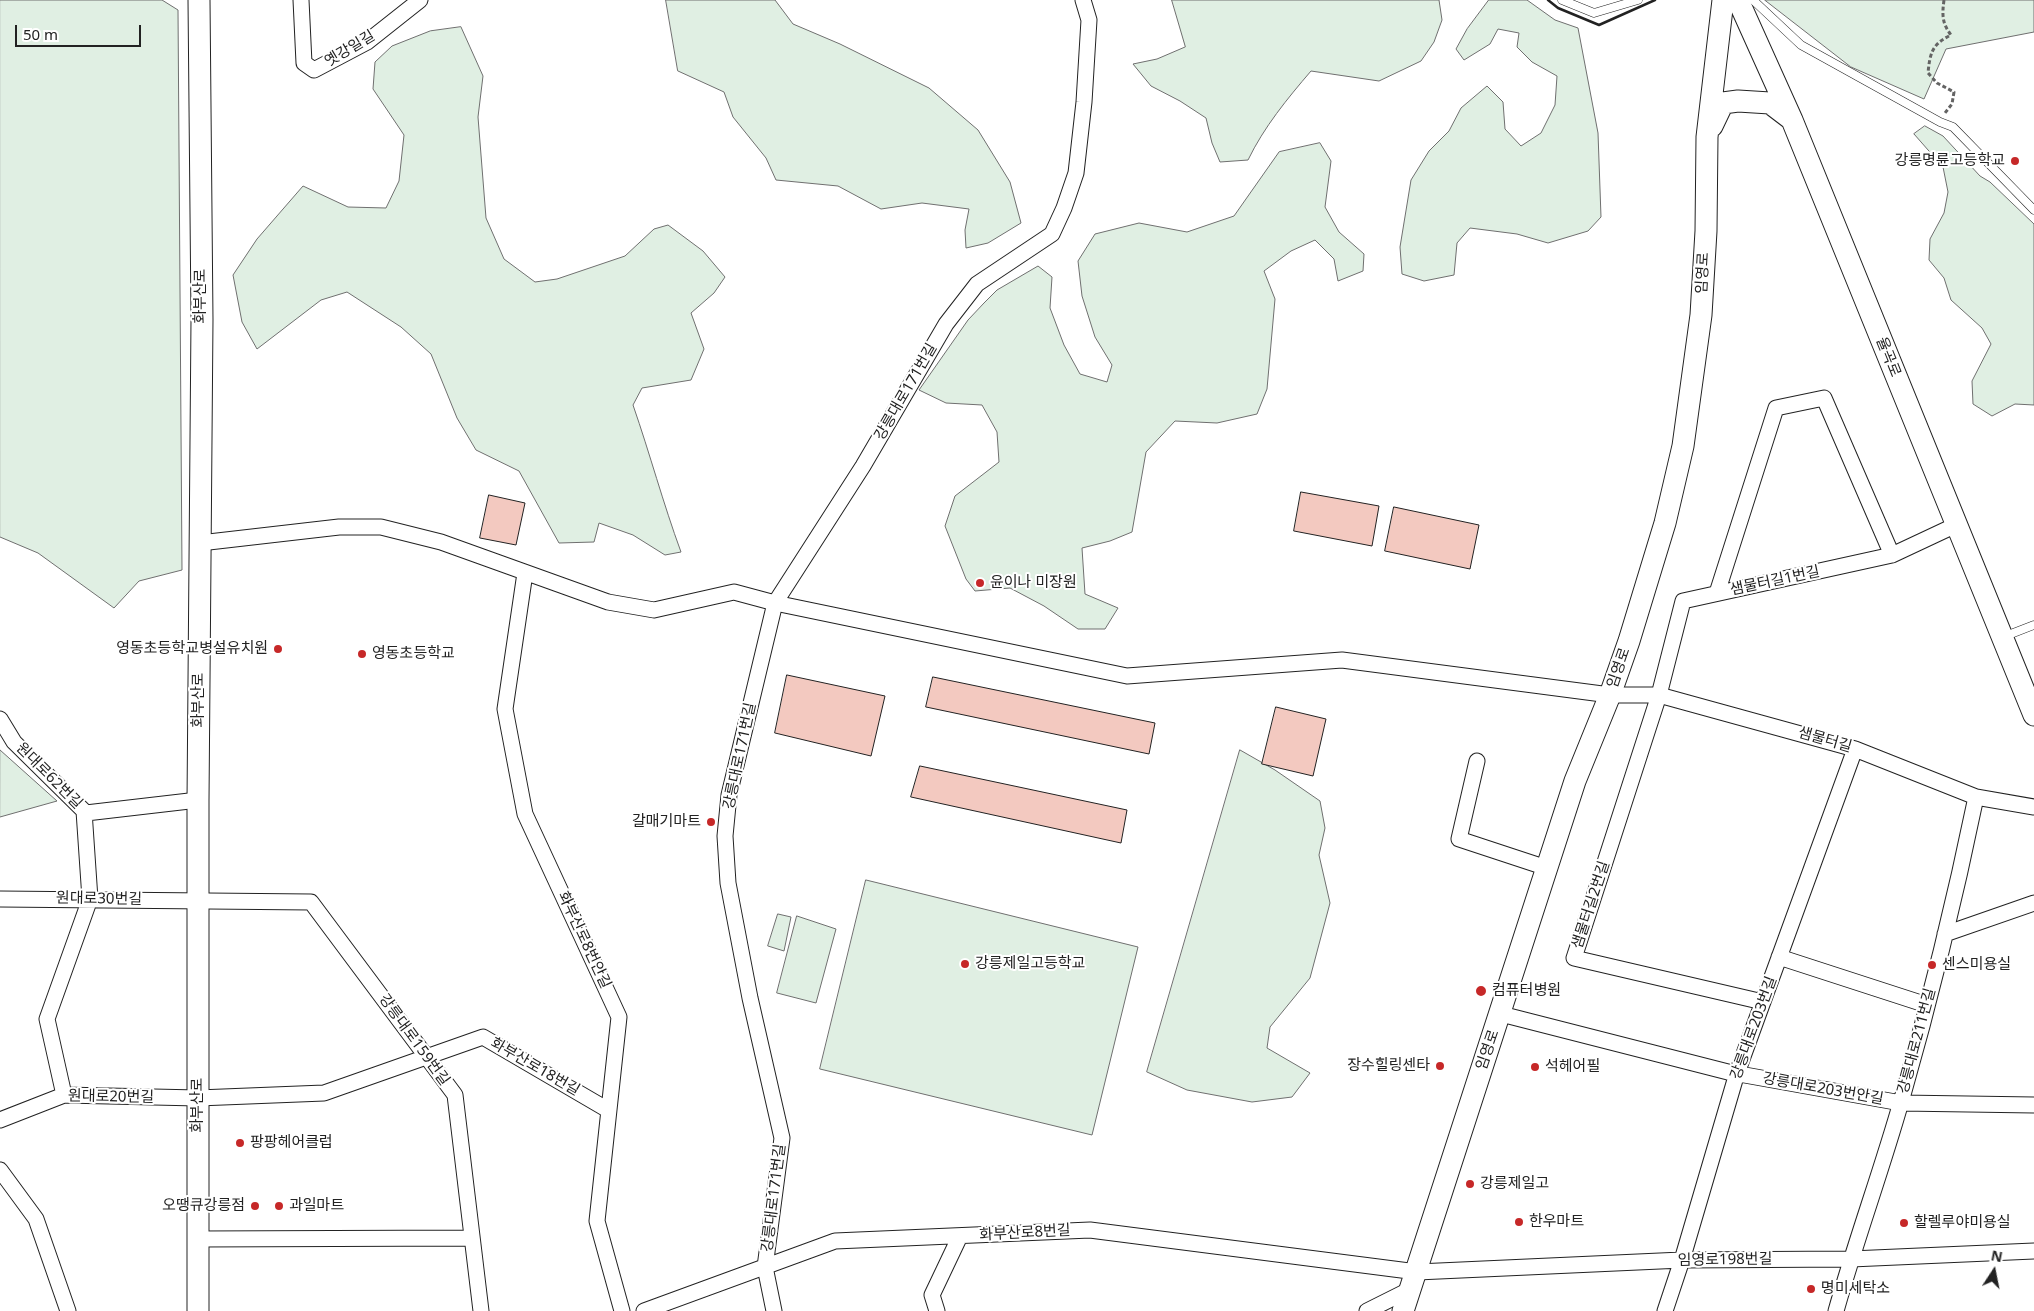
<!DOCTYPE html>
<meta charset="utf-8">
<style>
body{margin:0}
#map{position:relative;width:2034px;height:1311px;overflow:hidden;background:#fff;font-family:"Noto Sans",sans-serif}
canvas{display:block}
.north{position:absolute;left:1969px;top:1246px;width:50px;height:50px;-webkit-text-stroke:4px #fff;paint-order:stroke;rotate:11deg;font-size:14px;font-weight:700;line-height:20px;text-align:center;color:#222}
.north::after{content:'';display:block;margin:auto;width:18px;height:22px;background:#222;clip-path:polygon(50% 0,100% 100%,50% 72%,0 100%)}
.scale{position:absolute;left:15px;top:25px;width:126px;height:22px;box-sizing:border-box;border:2px solid #222;border-top:0;padding-left:6px;font-size:15px;line-height:18px;white-space:nowrap;color:#222;-webkit-text-stroke:4px #fff;paint-order:stroke}
</style>
<div id="map">
<canvas width="2034" height="1311"></canvas>
<div class="north">N</div>
<div class="scale">50 m</div>
</div>
<script>
const context = document.querySelector('canvas').getContext('2d');
context.lineJoin = 'round';
function paint(path, color) { context.fillStyle = color; context.fill(path, 'evenodd'); }
function strokePath(path, color, width, dash) { context.strokeStyle = color; context.lineWidth = width; context.lineCap = dash ? 'butt' : 'round'; context.setLineDash(dash || []); context.stroke(path); }
function write(font, color, halo, rows, align = 'center') {
  context.font = font + ' "Noto Sans","Noto Sans KR",sans-serif'; context.lineWidth = 4; context.setLineDash([]); context.textBaseline = 'middle'; context.strokeStyle = halo; context.fillStyle = color; for (const [text, x, y, turn = 0] of rows) {
    context.save(); context.translate(x, y); context.rotate((+turn || 0) * Math.PI / 180); context.textAlign = isNaN(turn) ? turn : align; if (halo) context.strokeText(text, 0, 0); context.fillText(text, 0, 0); context.restore();
  }
}
const green = new Path2D(`
 M0,0h162l16,10 4,560 -43,11 -25,27 -76,-55 -38,-16z
 M666,0h109l18,24 47,20 89,44 49,42 32,52 11,41 -33,20 -22,5 -1,-18 4,-21 -47,-6 -41,6 -43,-23 -62,-6 -10,-22 -33,-41 -9,-25 -46,-21z
 M1172,0h267l3,20 -8,22 -13,19 -42,20 -68,-10c-24,28 -47,56 -63,89l-28,2 -8,-19 -6,-25 -26,-17 -29,-15 -18,-22 24,-5 28,-12z
 M1489,0h38l28,20 23,8 20,105 3,84 -13,14 -40,12 -31,-9 -47,-6 -13,15 -3,32 -30,6 -22,-7 -2,-27 11,-67 18,-29 20,-20 12,-23 26,-22 16,16 2,27 16,17 20,-13 14,-28 2,-29 -25,-14 -15,-15 2,-14 -21,-4 -8,15 -26,16 -8,-11 11,-20z
 M1765,0h269v32l-88,17 -22,50 -73,-32z
 M461,27l22,49 -5,41 8,101 18,41 31,23 22,-3 68,-23 29,-27 14,-4 35,26 22,26 -11,16 -23,20 13,36 -13,31 -49,8 -9,17c17,49 30,98 48,147l-16,3 -32,-20 -34,-12 -5,19 -35,1 -40,-72 -43,-21 -19,-32 -26,-64 -30,-27 -54,-35 -26,8 -64,49 -15,-27 -9,-47 24,-36 46,-53 45,21 38,1 13,-27 5,-46 -31,-46 2,-27 17,-16 38,-15z
 M1925,126l18,10 37,40 10,6 44,42v181l-19,-1 -23,12 -19,-12 -1,-23 19,-37 -9,-16 -31,-28 -7,-22 -15,-18 1,-21 14,-26 4,-21 -5,-25 -29,-33z
 M1320,143l11,18 -6,46 14,25 25,22 -1,17 -25,10 -4,-22 -19,-19 -24,11 -27,20 11,28 -8,90 -10,25 -40,9 -42,-2 -29,31 -14,80 -22,9 -28,7 3,46 33,14 -13,21h-27l-34,-23 -34,-18 -35,3 -9,-12 -21,-53 10,-30 44,-34 -2,-30 -15,-27 -36,-2 -27,-13 49,-70 16,-17 13,-13 41,-24 14,11 -2,31 14,37 16,29 27,8 5,-17 -17,-28 -13,-41 -4,-35 17,-27 44,-11 48,9 47,-16 45,-64z
 M0,750l57,51 -57,16z
 M1240,750l35,20 45,31 5,27 -6,27 11,48 -20,75 -40,49 -3,21 43,25 -18,24 -40,5 -65,-12 -40,-18z
 M866,880l272,67 -46,188 -272,-66z
 M778,914l13,3 -7,34 -16,-5z
 M797,916l39,13 -20,74 -39,-10z`);
const building = new Path2D(`
 M1301,492l78,14 -7,40 -78,-15z
 M489,495l36,8 -9,42 -36,-7z
 M1394,507l85,18 -9,44 -85,-18z
 M787,675l98,21 -14,60 -96,-23z
 M933,677l222,46 -6,31 -223,-47z
 M1276,707l50,12 -13,57 -51,-12z
 M920,766l207,44 -6,33 -210,-46z`);
const path = new Path2D(`
 M1944,0c-2,15 -2,23 7,35 -19,9 -21,18 -23,38l9,10 17,9 -2,12 -7,9`);
const lane = new Path2D(`
 M1562,0l32,13 44,-13
 M1753,0l48,45 139,77 13,5 81,83
 M2003,637l31,-12`);
const street = new Path2D(`
 M301,0l3,63 10,7 53,-28 53,-42
 M200,543l139,-16h42l60,15 167,60 46,8 80,-18 41,11 352,73 215,-16 268,35h49l196,54 121,48 58,10
 M525,573l-20,136 20,105 94,203 -22,204 25,90
 M1717,593l59,-185 48,-10 68,157
 M0,719l14,23 72,71 112,-13
 M1477,761l-18,78 88,29
 M0,899l311,3 144,193 26,216
 M1945,934l89,-31
 M1779,957l148,48
 M1763,1002l-189,-44 85,-263 24,-94 209,-46 64,-30
 M1501,1014l227,58 173,31 133,2
 M64,1095l-17,-76 43,-120 -6,-88
 M0,1120l64,-25 134,3 126,-5 159,-56 125,73
 M0,1170l36,49 32,92
 M198,1239l274,-1
 M644,1311l191,-70 255,-11 327,42 265,-12 169,-1 183,-8
 M774,1311l-9,-44 17,-129 -32,-140 -22,-115 -3,-47 4,-41 46,-192 88,-137 83,-142 31,-40 75,-50 12,-26 12,-35 8,-71 5,-82 -6,-20
 M937,1311l-5,-16 28,-59
 M1367,1311l44,-22
 M1665,1311l17,-51 55,-187 118,-324
 M1836,1311c20,-71 45,-139 65,-209 29,-101 54,-203 75,-305`);
const secondary = new Path2D(`
 M1738,0l54,120 242,595
 M1712,126l11,-23 15,-2 32,2 21,16
 M198,1311v-511l4,-481 -3,-319
 M1403,1311l172,-530 35,-86 19,-54 36,-118 18,-77 18,-131 5,-84 1,-94 16,-137`);
const wall = new Path2D(`
 M1548,0l10,8 41,17 56,-25`);
const markers = [
 [2015,161,5,"#c62828"],
 [980,583,5,"#c62828"],
 [278,649,5,"#c62828"],
 [362,654,5,"#c62828"],
 [711,822,5,"#c62828"],
 [965,964,5,"#c62828"],
 [1932,965,5,"#c62828"],
 [1481,991,6,"#c62828"],
 [1440,1066,5,"#c62828"],
 [1535,1067,5,"#c62828"],
 [240,1143,5,"#c62828"],
 [1470,1184,5,"#c62828"],
 [255,1206,5,"#c62828"],
 [279,1206,5,"#c62828"],
 [1519,1222,5,"#c62828"],
 [1904,1223,5,"#c62828"],
 [1811,1289,5,"#c62828"]
];
const streetNames = [
 ["옛강일길",350,49,-31],
 ["임영로",1703,273,-87],
 ["화부산로",201,296,-90],
 ["율곡로",1888,357,68],
 ["강릉대로171번길",906,392,-60],
 ["샘물터길1번길",1775,581,-12],
 ["임영로",1619,668,-71],
 ["화부산로",199,700,-90],
 ["샘물터길",1825,740,16],
 ["강릉대로171번길",740,756,-78],
 ["원대로62번길",49,776,45],
 ["원대로30번길",99,899,1],
 ["샘물터길2번길",1591,905,-72],
 ["화부산로8번안길",584,940,65],
 ["강릉대로203번길",1754,1028,-70],
 ["강릉대로159번길",414,1040,54],
 ["강릉대로211번길",1917,1041,-75],
 ["임영로",1488,1050,-71],
 ["화부산로18번길",535,1067,30],
 ["강릉대로203번안길",1823,1089,10],
 ["원대로20번길",111,1097,1],
 ["화부산로",198,1105,-90],
 ["강릉대로171번길",774,1198,-83],
 ["화부산로8번길",1025,1233,-3],
 ["임영로198번길",1725,1260,-1]
];
const poiNames = [
 ["강릉명륜고등학교",2005,161,"right"],
 ["윤이나 미장원",990,583],
 ["영동초등학교병설유치원",268,649,"right"],
 ["영동초등학교",372,654],
 ["갈매기마트",701,822,"right"],
 ["강릉제일고등학교",975,964],
 ["센스미용실",1942,965],
 ["컴퓨터병원",1492,991],
 ["장수힐링센타",1430,1066,"right"],
 ["석헤어필",1545,1067],
 ["팡팡헤어클럽",250,1143],
 ["강릉제일고",1480,1184],
 ["오땡큐강릉점",245,1206,"right"],
 ["과일마트",289,1206],
 ["한우마트",1529,1222],
 ["할렐루야미용실",1914,1223],
 ["명미세탁소",1821,1289]
];
paint(green, '#e0efe3');
strokePath(green, '#6f6f6f', 1);
paint(building, '#f3c9c0');
strokePath(building, '#222', 1);
strokePath(lane, '#222', 9);
strokePath(street, '#222', 17);
strokePath(secondary, '#222', 23);
strokePath(path, '#646464', 3, [4, 2.5]);
strokePath(lane, '#fff', 8);
strokePath(street, '#fff', 15);
strokePath(secondary, '#fff', 21);
strokePath(wall, '#222', 2.5);
for (const [x, y, r, color] of markers) { const dot = new Path2D(); dot.arc(x, y, r, 0, 2 * Math.PI); context.fillStyle = color; context.fill(dot); strokePath(dot, '#fff', 2); }
write('15px', '#222', '#fff', streetNames);
write('15px', '#222', '#fff', poiNames, 'left');
</script>
